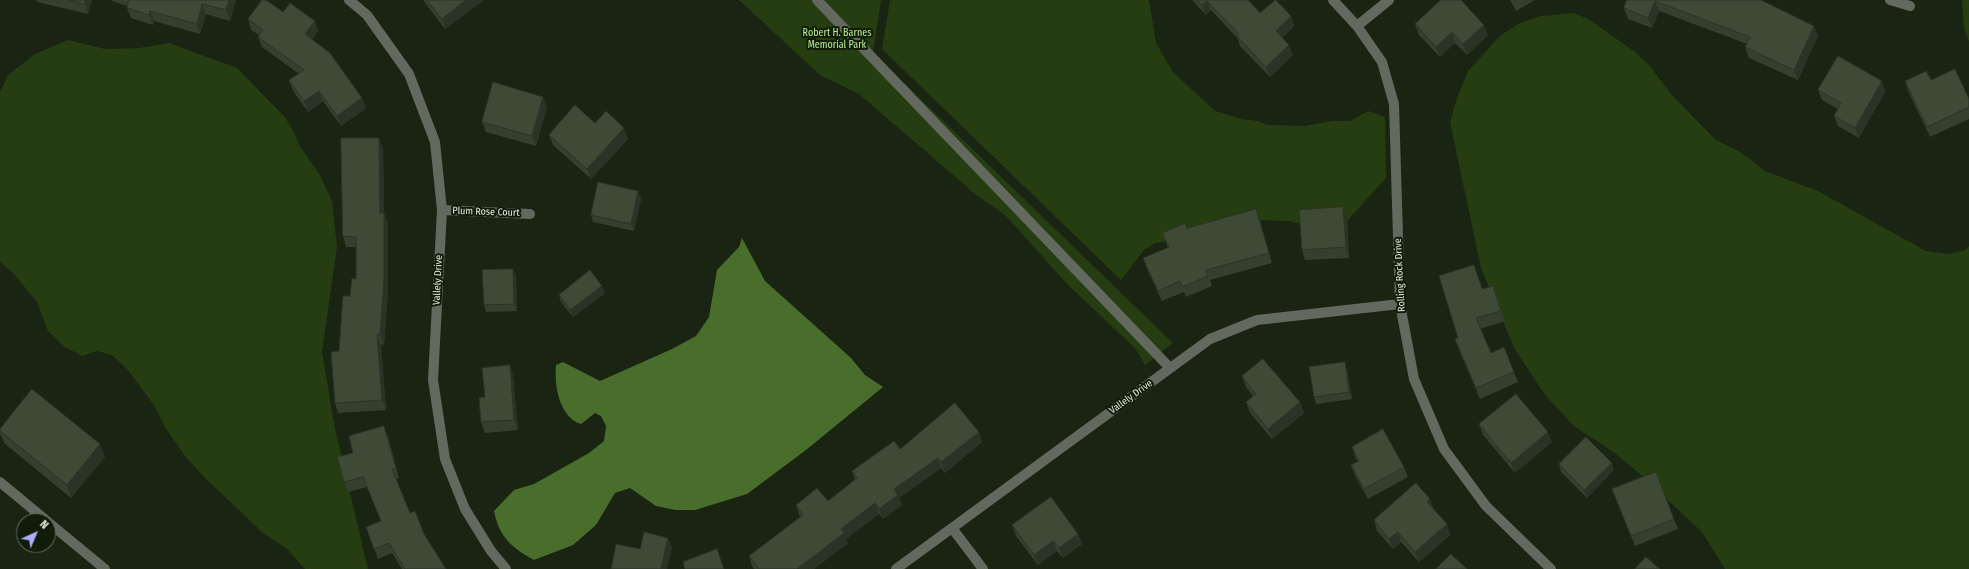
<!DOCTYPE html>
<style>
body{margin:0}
#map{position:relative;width:1969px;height:569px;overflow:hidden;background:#1a2413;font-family:"Fira Sans Condensed",sans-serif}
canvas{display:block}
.north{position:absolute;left:16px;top:513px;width:40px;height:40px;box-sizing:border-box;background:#111b0a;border:1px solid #656e5f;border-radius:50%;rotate:44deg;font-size:11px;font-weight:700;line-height:16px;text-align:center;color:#e3eade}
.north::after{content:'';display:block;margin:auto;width:14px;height:18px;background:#adaefb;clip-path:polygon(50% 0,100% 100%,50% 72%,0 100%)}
</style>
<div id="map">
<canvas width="1969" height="569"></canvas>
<div class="north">N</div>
</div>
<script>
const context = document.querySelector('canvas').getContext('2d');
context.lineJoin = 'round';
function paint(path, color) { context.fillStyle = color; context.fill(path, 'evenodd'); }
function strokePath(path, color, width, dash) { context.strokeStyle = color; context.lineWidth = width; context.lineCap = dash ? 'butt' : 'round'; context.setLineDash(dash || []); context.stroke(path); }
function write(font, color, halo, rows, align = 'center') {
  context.font = font + ' "Fira Sans Condensed",sans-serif'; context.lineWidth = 4; context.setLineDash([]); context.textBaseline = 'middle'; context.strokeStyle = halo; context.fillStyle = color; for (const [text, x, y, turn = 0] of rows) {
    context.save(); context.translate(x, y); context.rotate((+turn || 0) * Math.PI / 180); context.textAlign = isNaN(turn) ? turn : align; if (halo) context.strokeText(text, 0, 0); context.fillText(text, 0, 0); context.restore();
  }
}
const green = new Path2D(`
 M739,0h142l-8,53 300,290 -28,22 -10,-17 -67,-63 -62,-69 -31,-22 -116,-100 -39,-19z
 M890,0h259l7,43 17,29 42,39 27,8 16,2 9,4 38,1 27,-5h18l18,-10 17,6 1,61 -40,44 -42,3 -14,-4 -38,-1 -58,18 -39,5 -11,7 -23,30 -239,-231z
 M1962,0h7v42l-5,-14z
 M1574,13l14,6 46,32 16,15 20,27 46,47 23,11 26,20 53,20 108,60 24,3 15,-4 4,-4v323h-244l-23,-37 -62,-58 -28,-23 -37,-24 -30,-32 -31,-47 -33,-80 -31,-146 7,-24 11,-27 33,-36 19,-12 21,-7z
 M68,40l37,9 34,-1 30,-5 68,25 48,49 10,17 4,11 21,30 12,26 5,46 -15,105 13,77 33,140h-63l-18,-20 -24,-16 -59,-56 -19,-21 -20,-29 -11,-22 -27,-36 -15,-14 -15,-4 -15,5 -17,-9 -17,-16 -11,-29 -24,-29 -13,-11v-170l8,-17 27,-21z`);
const water = new Path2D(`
 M742,238l23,43 86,77 14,17 18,12 -77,63 -59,44 -52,16h-20l-19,-4 -26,-18 -15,5 -19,32 -23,20 -39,15c-22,-12 -35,-23 -40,-49l20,-21 20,-6 55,-31 15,-12 2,-15 -5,-10 -6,-3 -14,11c-22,-7 -27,-39 -25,-59l7,-3 37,19 72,-32 24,-13 13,-19 8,-47 22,-23z`);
const minor = new Path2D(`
 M349,0l18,15 42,59 26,68 7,68 -9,170 12,79 20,50 26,42 15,18
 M817,0l353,368
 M1333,0l24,26 25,36 12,42 6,200 14,75 30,70 42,57 65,63
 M1890,0l20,6
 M1357,26l32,-26
 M442,210l88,4
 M0,482l47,39
 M48,522l57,47
 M952,528l31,41
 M896,569l314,-230 47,-19 143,-16`);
const wall = new Path2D(`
 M36,0h56l-4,14 -51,-12z
 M110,0h126l-6,21 -24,-7 -6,20 -46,-13 -1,4 -22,-7 -4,-10v-2z
 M423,0h61l-39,29z
 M1192,0h56l12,13 31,3 3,10 -12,12 11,17 -23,22 -30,-31 -2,-7 -27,-29 -5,5z
 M1510,0h25l-19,11z
 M1627,0h134l57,36 -20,44 -49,-22 -4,-11 2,-3 -88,-33 -7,17 -24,-9 -4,-11z
 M283,12l35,19 -6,9 50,58 4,10 -25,18 -18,-25 -15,11 -15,-21 -4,-11 10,-6 -37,-27 -4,-10 1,-2 -8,-5 -3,-11z
 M1415,24l73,11 -21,20 -12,-12 -15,14 -21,-22z
 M1931,80l38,19v20l-39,18 -22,-46 -3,-10z
 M1882,81l3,11 -26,46 -21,-12 -4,-10 4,-7 -16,-9 -4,-10z
 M547,107l-11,39 -50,-14 -4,-10z
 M595,123l33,16 -37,40 -38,-34 -4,-10z
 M383,148l1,65 4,10v68l-4,54 -3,-1 5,66 -48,3 -3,-10 4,-52 11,-55 6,-17v-32h-10l-3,-11z
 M638,191l3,8 -7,32 -41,-9 -2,-7z
 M1347,218l2,40 -44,2 -3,-10z
 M1260,220l12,43 -62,17 2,6 -26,11 -2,-5 -22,9 -15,-32 -4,-11 25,-10 -6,-15 25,-5z
 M1474,265l8,24 15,7 8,25 -25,8 11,24 23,19 4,10 -38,17 -21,-49 -4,-11 3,-1z
 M516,276l1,35 -31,1 -2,-7z
 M605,293l-32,24 -12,-15 -2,-7z
 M510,365l3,11 5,54 -33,3 -4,-11 4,-25z
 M1347,369l5,30 -36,5 -2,-7z
 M1242,376l58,26 4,11 -32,26 -22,-26 -4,-11 7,-6 -7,-9z
 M1479,424l73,18 -37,31 -32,-38z
 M0,429l105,28 -34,41 -67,-55 -4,-10z
 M979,432l3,10 -37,31 -4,-5 -42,30 3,7 -19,14 -4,-5 -33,25 2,4 -34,26h-60l-2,-3 -3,-10 51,-39 -4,-12 32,-4 27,-21 -3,-9z
 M388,436l11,42 -3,1 14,34 14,21 22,35h-44l-10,-16 -14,6 -12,-32 15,-6 -14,-34 -19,5 -4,-10 9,-29z
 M1352,447l52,20 4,10 -40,22 -13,-23 -4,-11 7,-3 -3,-5z
 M1559,464l55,6 -27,28 -26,-26z
 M1612,489l62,30 4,10 -43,17z
 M1434,509l13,15 3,11 -31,27 -18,-20 -8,7 -16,-18 -3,-11z
 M1012,525l66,9 4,10 -19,14 -6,-7 -19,14 -22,-29z`);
const shadedWall = new Path2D(`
 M85,0h7l-4,14 -3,-10z
 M229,0h7l-6,21 -4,-11z
 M466,0h18l-39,29 -3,-10z
 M1207,1l4,9 -5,5 -4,-10z
 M1655,1l4,10 -7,17 -4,-10z
 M202,4l4,10 -6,20 -3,-10z
 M150,11l4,10 -1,4 -4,-10z
 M1291,16l3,10 -15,14 -3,-9z
 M315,21l3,10 -9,13 -4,-10z
 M1484,25l4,10 -21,20 -4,-11z
 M1814,26l4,10 -20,44 -4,-10z
 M1452,32l3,11 -15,14 -4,-10z
 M1289,45l4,10 -23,22 -4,-10z
 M1882,81l3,11 -26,46 -4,-10z
 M319,91l4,10 -15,11 -4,-11z
 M543,97l4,10 -11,39 -4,-10z
 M362,98l4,10 -25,18 -4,-10z
 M624,128l4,11 -37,40 -4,-10z
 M379,138l4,10 1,75 -4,-10z
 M638,191l3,8 -7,32 -3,-7z
 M1343,207l4,11 2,40 -3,-11z
 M1256,209l4,11 12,43 -3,-10z
 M384,213l4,10v68l-4,54 -4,-11z
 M513,269l3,7 1,35 -3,-7z
 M602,286l3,7 -32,24 -3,-7z
 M377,334l4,10 5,66 -4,-10z
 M1345,362l2,7 5,30 -3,-7z
 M510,365l3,11 5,54 -4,-10z
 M1300,402l4,11 -32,26 -4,-10z
 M384,426l4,10 11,42 -3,-10z
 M979,432l3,10 -37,31 -4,-11z
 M1548,432l4,10 -37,31 -4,-10z
 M100,444l5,13 -34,41 -4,-13z
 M938,458l3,10 -42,30 3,7 -19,14 -4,-10 15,-20z
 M1612,463l2,7 -27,28 -3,-8z
 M1430,499l4,10 -3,3 -4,-10z
 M875,503l4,11 -33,25 2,4 -34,26h-17l44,-40z
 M1447,524l3,11 -31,27 -4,-10z
 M1398,532l3,10 -8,7 -4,-10z
 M1078,534l4,10 -19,14 -4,-10z
 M668,538l4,10 -5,21h-6z
 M1053,541l4,10 -19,14 -4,-10z`);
const building = new Path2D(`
 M69,0h16v4z
 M129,0h100l-3,10 -24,-6 -5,20 -47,-13 -1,4 -22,-7z
 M262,0h4l17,12 7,-9 25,18 -10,13 25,19 32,45 -25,18 -18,-25 -15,10 -15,-21 15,-10 -46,-33 5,-7 -15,-11z
 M427,0h39l-24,19z
 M1197,0h51l12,13 15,-13h1l15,16 -15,15 13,14 -23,22 -29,-31 2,-2 -32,-33 -5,4z
 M1441,0h20l23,25 -21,19 -11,-12 -16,15 -21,-23z
 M1627,0h134l53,26 -20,44 -49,-23 5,-10 -95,-36 -7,17 -24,-10z
 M1838,56l44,25 -27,47 -21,-12 7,-13 -23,-13z
 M1955,69l14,30v8l-42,20 -22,-46 21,-10 5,9z
 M493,82l50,15 -11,39 -50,-14z
 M575,105l20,18 11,-12 18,17 -37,41 -38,-34z
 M341,138h38l1,75h4v68l-4,53h-3l5,66 -47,3 -4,-51 8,-1 4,-55h7l2,-18 4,1v-42l-13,-1z
 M598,182l40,9 -7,33 -40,-9z
 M1343,207l3,40 -44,3 -3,-40z
 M1256,209l13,44 -63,17 2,6 -26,11 -2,-6 -22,10 -15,-33 26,-11 -7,-14 23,-10 2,5z
 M1474,265l8,24 11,-3 8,25 -25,7 15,35 13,-6 10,25 -38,16 -21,-49 3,-1 -19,-62z
 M513,269l1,35 -30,1 -2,-35z
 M590,270l12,16 -32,24 -11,-15z
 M1263,359l37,43 -32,27 -22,-27 10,-8 -14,-18z
 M1345,362l4,30 -35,5 -5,-30z
 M510,365l4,55 -33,2 -2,-24 6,-1 -3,-29z
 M32,389l68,55 -33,41 -67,-54v-2z
 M1516,394l32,38 -37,31 -32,-39z
 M955,403l24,29 -38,30 -3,-4 -44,31 4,6 -19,14 -4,-6 -34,26 3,4 -47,36h-38l-10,-13 54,-41 -7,-10 21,-17 11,13 29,-23 -5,-7 42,-30 6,8z
 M384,426l12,42 -4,1 18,44 5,-2 9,23 22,35h-41l-16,-26 -15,6 -8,-22 15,-6 -18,-44 -19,5 -7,-25 16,-4 -4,-17z
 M1383,429l21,38 -40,22 -13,-24 8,-4 -7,-14z
 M1586,437l26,26 -28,27 -25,-26z
 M1656,472l18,47 -43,17 -19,-47z
 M1416,483l14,16 -3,3 20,22 -32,28 -17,-20 -9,7 -15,-19z
 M1051,497l27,37 -19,14 -6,-7 -19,14 -22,-30z
 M644,532l24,6 -7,31h-50l5,-25 24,5z
 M717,549l7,20h-39l-2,-7z
 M1451,554l16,15h-31z
 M1646,557l14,12h-25z`);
const parkNames = [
 ["Robert H. Barnes",837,33],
 ["Memorial Park",837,45]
];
const streetNames = [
 ["Plum Rose Court",486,212,2],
 ["Rolling Rock Drive",1400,275,-93],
 ["Vallely Drive",438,280,-87],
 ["Vallely Drive",1131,397,-36]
];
paint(green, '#253d10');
paint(water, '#496d2b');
strokePath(minor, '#646960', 10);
paint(wall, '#353f2e');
paint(shadedWall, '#2b3326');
paint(building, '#3e4936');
strokePath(building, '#2b3326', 1);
write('10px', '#baf093', '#111b0a', parkNames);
write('10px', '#e3eade', '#111b0a', streetNames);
</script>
